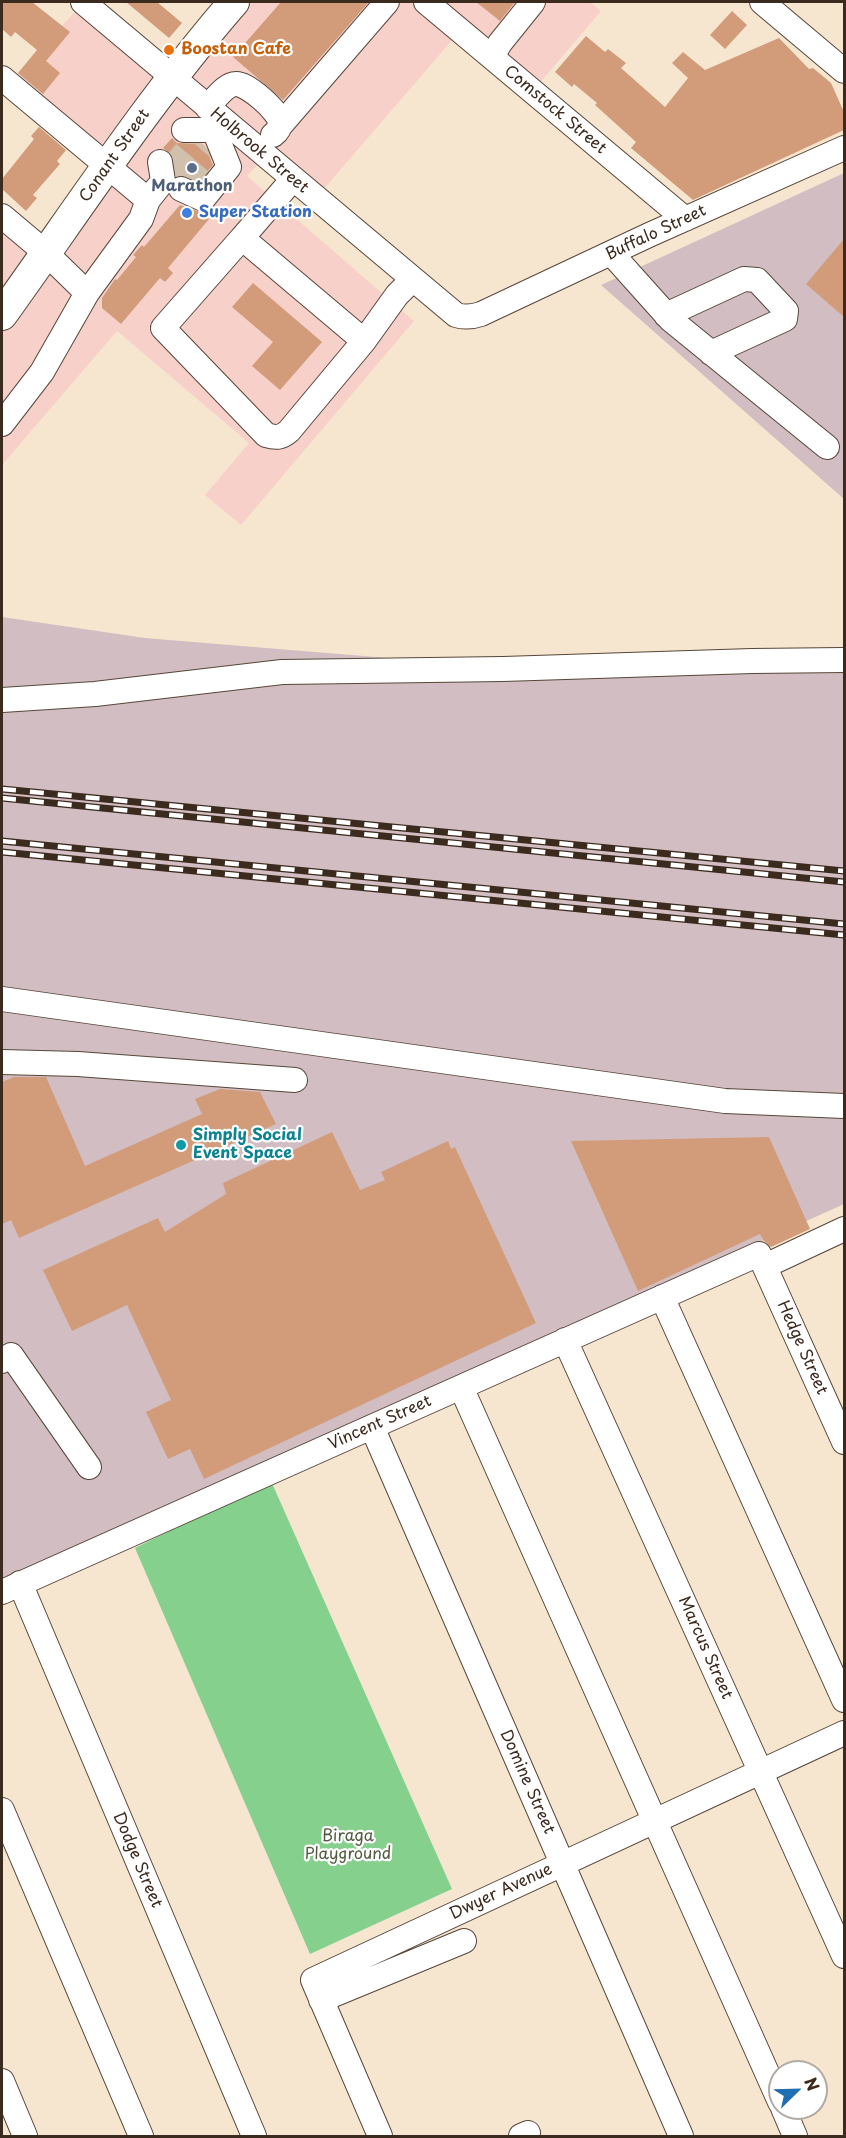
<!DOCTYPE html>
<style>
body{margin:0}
#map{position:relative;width:846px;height:2138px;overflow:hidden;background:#f6e6d0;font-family:"Playpen Sans",sans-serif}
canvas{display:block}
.frame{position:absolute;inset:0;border:3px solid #3b2a1e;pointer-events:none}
.north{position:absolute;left:768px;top:2060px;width:60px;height:60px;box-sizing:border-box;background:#fff;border:2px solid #b1aaa5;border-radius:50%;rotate:67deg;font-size:16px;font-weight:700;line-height:24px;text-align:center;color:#3b2a1e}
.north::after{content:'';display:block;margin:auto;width:21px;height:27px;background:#1f6fb2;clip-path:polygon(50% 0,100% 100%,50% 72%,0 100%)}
</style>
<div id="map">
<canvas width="846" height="2138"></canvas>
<div class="frame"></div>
<div class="north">N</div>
</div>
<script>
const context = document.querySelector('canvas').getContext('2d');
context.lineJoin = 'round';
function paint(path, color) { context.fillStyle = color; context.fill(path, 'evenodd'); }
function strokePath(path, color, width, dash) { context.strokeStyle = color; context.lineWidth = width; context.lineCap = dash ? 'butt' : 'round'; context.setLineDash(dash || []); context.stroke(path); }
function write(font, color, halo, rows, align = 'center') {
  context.font = font + ' "Playpen Sans",sans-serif'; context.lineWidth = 4.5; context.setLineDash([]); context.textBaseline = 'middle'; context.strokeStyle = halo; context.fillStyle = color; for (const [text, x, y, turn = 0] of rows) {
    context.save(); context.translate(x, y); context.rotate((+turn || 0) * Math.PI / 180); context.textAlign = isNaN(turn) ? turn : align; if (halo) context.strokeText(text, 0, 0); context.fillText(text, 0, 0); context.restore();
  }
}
const built = new Path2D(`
 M84,2l88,75 62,-75h356l11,9 -68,80 -73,-60 -144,167 -50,-42 -19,20 167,145 -173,204 -36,-30 44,-52 -132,-112 -115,134v-249l44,37 60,-86 -98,-83z`);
const industrial = new Path2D(`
 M844,173v326l-243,-214z
 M2,617l143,21 255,21 444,-5v550l-681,308 -161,75z`);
const green = new Path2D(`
 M271,1481l181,408 -142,65 -175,-406z`);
const building = new Path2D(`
 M2,2h30l38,30 -24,29 14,12 -17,21 -25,-21 19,-23 -22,-18 -4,5 -9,-8z
 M126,2h31l25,21 -13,15z
 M281,2h88l-86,98 -50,-43z
 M476,2h39l-15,19z
 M732,11l15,14 -22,24 -15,-14z
 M586,36l19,16 3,-3 18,14 -5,5 44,39 23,-29 -16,-15 11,-11 22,18 74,-32 30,31 4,-1 18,15 13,29v18l-151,70 -62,-52 5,-6 -41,-37 2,-2 -23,-19 -2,3 -17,-15z
 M39,127l27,23 -9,11 3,3 -27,31 4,3 -11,13 -24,-22v-10l32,-40 -3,-3z
 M172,138l5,5 25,1 3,3 8,18 -14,16 -13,-5 -9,-1 -6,-21 -8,-6z
 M180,205l22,8 7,6 -41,49 5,5 -8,9 -5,-4 -39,46 -19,-16v-10l13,-19 2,1 19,-23 -3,-2 9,-10 2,2z
 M844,239v78l-38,-33z
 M253,283l69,59 -42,48 -28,-24 21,-24 -41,-35z
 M14,1077h32l39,89 117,-52 -7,-15 25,-10 40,3 16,32 -257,114 -8,-18 -9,4v-142z
 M332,1132l28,58 25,-10 -4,-8 67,-31 3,8 4,-2 81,176 -332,156 -14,-30 -22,10 -22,-47 25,-12 -44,-95 -55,26 -29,-61 115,-52 7,14 61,-38 -3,-11z
 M769,1137l41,92 -39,18 -7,-6 -4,-7 -122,57 -67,-150z`);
const minorTunnel = new Path2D(`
 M170,170l26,-31
 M185,183l26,-31`);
const minor = new Path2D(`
 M83,2l373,313c9,3 16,2 25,-1l168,-79 195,-87
 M426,2l259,217
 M762,2l82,69
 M492,57l8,-14 33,-41
 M2,78l146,122 -7,19 -54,74 -45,79 -40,52
 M207,107c8,-7 18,-23 29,-23 11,-1 45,29 44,39 0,5 -3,9 -7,12
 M279,127l108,-125
 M181,189l22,10 26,-32 -15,-37h-30
 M148,200l15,-19 -3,-19
 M2,216l44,37 41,40
 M242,238l-79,90 103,107c10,3 15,3 23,-4l75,-90 -122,-103 51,-59
 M611,253l60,67 156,127
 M666,315l78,-36 13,1 29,31 -1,8 -74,34
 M364,341l33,-46 16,-16
 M2,700l93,-6 187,-22 221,-3 249,-8 92,-1
 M2,999l723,102 119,5
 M2,1062l76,2 217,16
 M765,1266l79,-37
 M662,1297l182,403
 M565,1340l279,616
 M2,1361l9,-6 78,112
 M461,1387l319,715
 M372,1427l309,709
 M20,1583l234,553
 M2,1592l757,-338 85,188
 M2,1810l139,326
 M321,2000l143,-59
 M2,2081l23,55
 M783,2108l12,28
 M380,2136l-67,-156 531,-247
 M521,2136l7,-3`);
const major = new Path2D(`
 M2,315c76,-106 147,-215 232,-313`);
const rail = new Path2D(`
 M2,789l842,82
 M2,798l842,84
 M2,841l842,83
 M2,852l842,83`);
const markers = [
 [169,50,6,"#e8710a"],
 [192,168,6,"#5c6f8a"],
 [187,213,6,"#3f7fe0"],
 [181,1145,6,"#0f9aa8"]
];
const foodNames = [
 ["Boostan Cafe",181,50]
];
const streetNames = [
 ["Comstock Street",555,110,40],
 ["Holbrook Street",259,151,40],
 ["Conant Street",115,156,-55],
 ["Buffalo Street",656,233,-25],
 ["Hedge Street",802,1348,66],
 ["Vincent Street",380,1423,-24],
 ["Marcus Street",705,1648,66],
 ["Domine Street",527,1782,66],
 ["Dodge Street",137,1860,67],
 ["Dwyer Avenue",501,1892,-25]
];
const serviceNames = [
 ["Marathon",192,187]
];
const shopNames = [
 ["Super Station",199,213]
];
const cultureNames = [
 ["Simply Social",193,1136],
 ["Event Space",193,1154]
];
const parkNames = [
 ["Biraga",348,1837],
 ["Playground",348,1855]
];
paint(built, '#f7d0ca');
paint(industrial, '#d2bec2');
paint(green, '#85d08d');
paint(building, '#d29c7b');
strokePath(minorTunnel, '#d1c0ac', 24, [24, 12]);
strokePath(minor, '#574639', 26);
strokePath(major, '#574639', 32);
strokePath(minor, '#fff', 24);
strokePath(major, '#fff', 30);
strokePath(rail, '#3b2a1e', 7);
strokePath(rail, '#fff', 4.5, [14]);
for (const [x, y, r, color] of markers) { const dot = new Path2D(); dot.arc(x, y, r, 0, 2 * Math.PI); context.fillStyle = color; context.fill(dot); strokePath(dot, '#fff', 2); }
write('bold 16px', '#c56008', '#fff', foodNames, 'left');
write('16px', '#3b2a1e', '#fff', streetNames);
write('bold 16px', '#4e5e75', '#fff', serviceNames);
write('bold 16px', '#366cbe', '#fff', shopNames, 'left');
write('bold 16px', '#0d838f', '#fff', cultureNames, 'left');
write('16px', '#515c3f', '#fff', parkNames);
</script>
